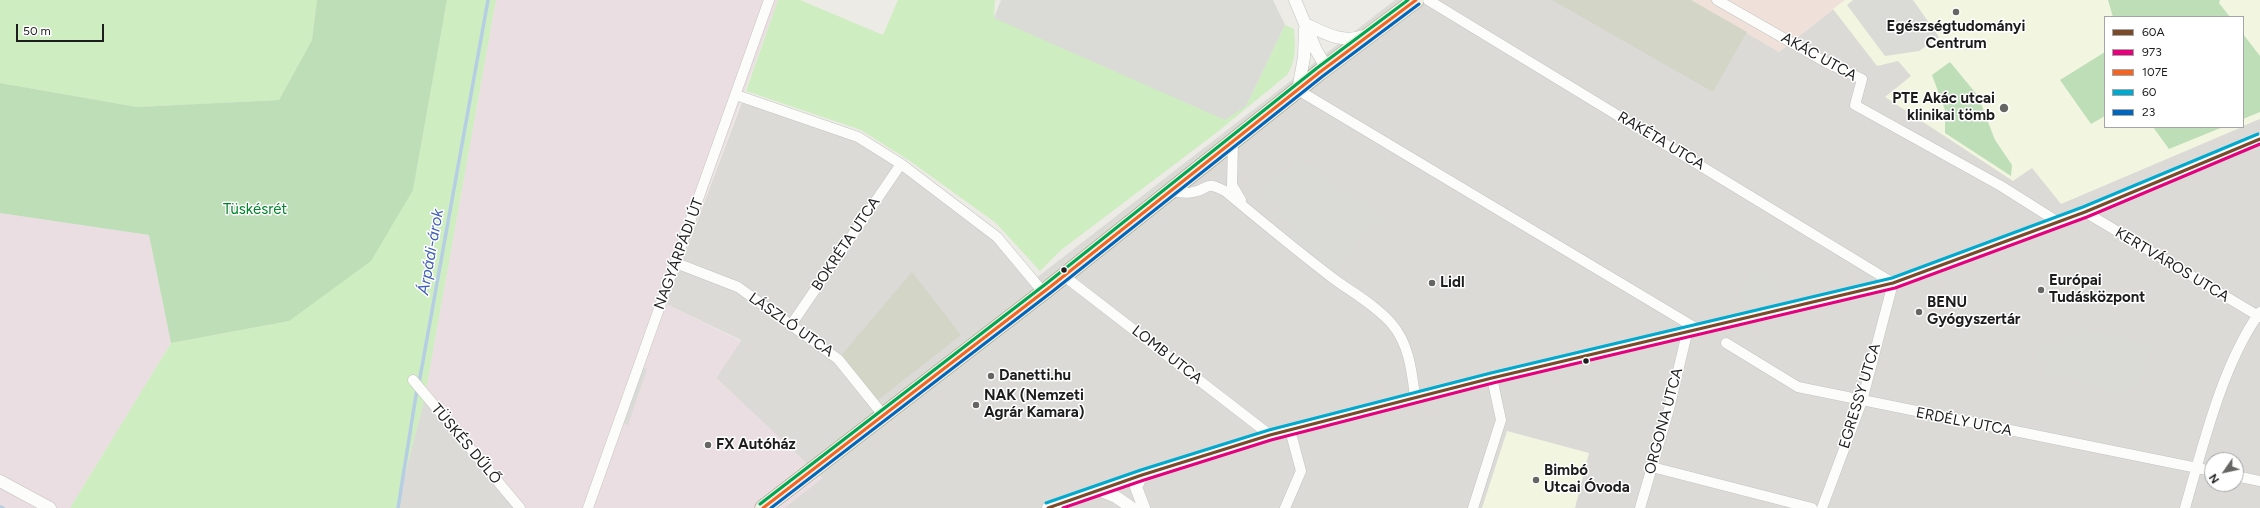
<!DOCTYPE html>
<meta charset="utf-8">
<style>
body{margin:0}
#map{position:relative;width:2260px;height:508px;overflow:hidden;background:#ecebe5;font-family:Figtree,sans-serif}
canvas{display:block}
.legend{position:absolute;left:2104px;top:16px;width:140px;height:112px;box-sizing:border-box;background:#fff;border:1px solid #a5a5a5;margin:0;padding:5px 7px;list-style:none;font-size:12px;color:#1d1d1d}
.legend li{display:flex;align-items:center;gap:8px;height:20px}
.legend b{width:20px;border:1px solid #a5a5a5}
.north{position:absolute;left:2204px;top:452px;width:40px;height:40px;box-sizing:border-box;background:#fff;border:1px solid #a5a5a5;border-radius:50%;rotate:236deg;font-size:11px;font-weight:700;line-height:16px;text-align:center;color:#1d1d1d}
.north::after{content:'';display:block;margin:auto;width:14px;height:18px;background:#656563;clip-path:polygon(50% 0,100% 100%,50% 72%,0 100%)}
.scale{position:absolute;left:16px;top:24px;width:88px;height:18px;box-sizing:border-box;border:2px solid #1d1d1d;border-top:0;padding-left:5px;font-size:12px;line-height:14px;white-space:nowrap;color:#1d1d1d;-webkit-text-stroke:3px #fff;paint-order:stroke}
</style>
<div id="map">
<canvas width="2260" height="508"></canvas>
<ul class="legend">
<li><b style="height:5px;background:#7a4b2a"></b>60A</li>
<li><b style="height:5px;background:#e5007d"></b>973</li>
<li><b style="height:5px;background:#f26522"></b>107E</li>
<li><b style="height:5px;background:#00a9ce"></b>60</li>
<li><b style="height:5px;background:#0065bd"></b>23</li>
</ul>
<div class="north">N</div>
<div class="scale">50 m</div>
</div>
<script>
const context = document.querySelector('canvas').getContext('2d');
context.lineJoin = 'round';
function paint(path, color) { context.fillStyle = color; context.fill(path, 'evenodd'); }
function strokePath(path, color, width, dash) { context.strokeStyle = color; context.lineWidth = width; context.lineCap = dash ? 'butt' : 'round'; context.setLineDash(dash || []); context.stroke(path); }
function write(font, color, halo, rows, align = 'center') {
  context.font = font + ' Figtree,sans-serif'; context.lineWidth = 3; context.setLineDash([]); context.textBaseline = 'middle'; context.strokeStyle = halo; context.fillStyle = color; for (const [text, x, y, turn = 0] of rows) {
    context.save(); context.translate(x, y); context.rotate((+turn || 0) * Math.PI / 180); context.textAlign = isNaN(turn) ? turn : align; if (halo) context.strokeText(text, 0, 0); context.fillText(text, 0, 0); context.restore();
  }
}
const residential = new Path2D(`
 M1395,0h296l88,52 66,-52h415v508h-1476l38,-30 -106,-100 25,-38 -75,-36 78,-207 114,39 140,101 37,42zM2105,17h138v110h-138zM2212,460h24v24h-24z
 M424,401l92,107h-120z`);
const commercial = new Path2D(`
 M1691,0h154l-66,52z`);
const industrial = new Path2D(`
 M496,0h282l-112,304 75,37 -25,37 106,100 -38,30h-268l-92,-107z
 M0,213l149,22 22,108 -101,165h-70z`);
const education = new Path2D(`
 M1845,0h415v119l-17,7v-109h-138v110h137l-181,77 -29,-36 -19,13 -128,-84 26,-21 -13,-15 -21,5 -44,-57z
 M1507,431l82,22 -14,55h-93z`);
const construction = new Path2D(`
 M1552,0h139l56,32 -34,60z
 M912,272l49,63 -87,68 -36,-44z`);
const grass = new Path2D(`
 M0,0h317l-5,40 -33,60 -142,7 -137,-24z
 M447,0h49l-72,401 -28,107h-326l101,-165 118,-22 124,-131z
 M778,0h22l83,35 15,-35h97l-1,18 252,88 39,-81 9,4c1,16 3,31 -7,46l-71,58 -155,117 -21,21 -44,-48 -86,-62 -49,-31 -115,-39z`);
const forest = new Path2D(`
 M317,0h130l-34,190 -42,71 -82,60 -118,22 -22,-108 -149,-22v-130l137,24 142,-7 33,-60z
 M2108,0h112l-1,3 11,14h-117z
 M2243,34l17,22v56l-17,7z
 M2105,52v64l-14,8 -31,-44z
 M1950,62l28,34 17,44 17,25 -1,11 -66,-43v-23l-13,-35z
 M2153,127h70l-54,22z`);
const parking = new Path2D(`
 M1001,0h272l12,25 -39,81 -21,14 -231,-102z
 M1853,0h60l26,37 -20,14 -34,5 -38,-51z
 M1297,157l87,60 -3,6 -7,-5 -37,53 -48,-33 7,-10 -22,-14 6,-8 -18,-13 16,-22 7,4z
 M1749,272l25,3 7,25 -35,7 -5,-18z
 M2076,328l75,16 -12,46 -11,-3 -2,7 -81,-21 2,-12 -11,-3 3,-15 19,4 -1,-8 18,-5z
 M641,367l6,2 -19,56 -6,-2z`);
const stream = new Path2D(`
 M419,383l69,-383
 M0,507l3,1
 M398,508l19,-119`);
const minor = new Path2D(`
 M1428,0l465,283 -31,118 -40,107
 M1717,0l110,63 35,16 -7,26 146,81 57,36
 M1298,90l401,240
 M736,95l122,42 43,27 96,73 46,55
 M1233,142l-1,43 9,15
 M1171,191c6,1 15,3 22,1 18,-3 10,-12 32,-1 36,30 72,60 109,88 19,14 41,26 57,44 18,20 21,49 24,74
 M2085,212l175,105
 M676,263l62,24 100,72 46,57
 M1064,276l206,159
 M791,325l110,-161
 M1726,343l72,44 414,84
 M413,380l107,128
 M1652,467l160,41
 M2236,476l24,5
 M588,508l181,-508
 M1285,508l16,-37 -11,-41
 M1473,508l28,-88 -9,-42
 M1640,508l29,-99 18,-76
 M2185,508c18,-62 37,-143 75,-196`);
const tertiary = new Path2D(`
 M1295,0l21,50 10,17
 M1305,24c20,9 37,20 59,12
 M1298,90l6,-33 1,-28
 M1142,475l-6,12 8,21
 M0,481l50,27
 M1099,490l17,7 16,11
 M1048,508l94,-33 128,-40 222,-57 401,-95 192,-71 175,-73`);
const primary = new Path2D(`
 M763,508l287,-221 270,-215 96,-72`);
const bus1 = new Path2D(`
 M1048,508l94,-33 128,-40 222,-57 401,-95 192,-71 175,-73`);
const bus2 = new Path2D(`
 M1063,508l81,-28 127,-40 222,-57 402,-95 192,-71 173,-73`);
const bus3 = new Path2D(`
 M763,508l287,-221 270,-215 96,-72`);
const bus4 = new Path2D(`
 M1046,503l95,-33 128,-40 222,-57 401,-95 191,-71 175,-73`);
const bus5 = new Path2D(`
 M771,508l282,-217 270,-215 96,-72`);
const bus6 = new Path2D(`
 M760,504l287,-221 270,-215 91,-68`);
const markers = [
 [1956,12,4,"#656563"],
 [2004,108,5,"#656563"],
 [1064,270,3.5,"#1d1d1d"],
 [1432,283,4,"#656563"],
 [2041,290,4,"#656563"],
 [1919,312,4,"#656563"],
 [1586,361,3.5,"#1d1d1d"],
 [991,376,4,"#656563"],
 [976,405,4,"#656563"],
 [708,445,4,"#656563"],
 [1536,480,4,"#656563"]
];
const poiNames = [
 ["Egészségtudományi",1956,27,"center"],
 ["Centrum",1956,44,"center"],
 ["PTE Akác utcai",1995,99,"right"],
 ["klinikai tömb",1995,116,"right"],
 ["Európai",2049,281],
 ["Tudásközpont",2049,298],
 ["Lidl",1440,283],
 ["BENU",1927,303],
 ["Gyógyszertár",1927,320],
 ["Danetti.hu",999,376],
 ["NAK (Nemzeti",984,396],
 ["Agrár Kamara)",984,413],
 ["FX Autóház",716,445],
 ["Bimbó",1544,471],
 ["Utcai Óvoda",1544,488]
];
const streetNames = [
 ["AKÁC UTCA",1819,57,29],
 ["RAKÉTA UTCA",1661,141,31],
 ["BOKRÉTA UTCA",846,244,-56],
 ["NAGYÁRPÁDI ÚT",679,254,-70],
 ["KERTVÁROS UTCA",2172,265,31],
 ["LÁSZLÓ UTCA",791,325,35],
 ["LOMB UTCA",1167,355,38],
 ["EGRESSY UTCA",1860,396,-73],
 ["ORGONA UTCA",1664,421,-75],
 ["ERDÉLY UTCA",1964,422,11],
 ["TÜSKÉS DŰLŐ",466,444,50]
];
const parkNames = [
 ["Tüskésrét",255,210]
];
const waterNames = [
 ["Árpádi-árok",431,252,-80]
];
paint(residential, '#dbdad7');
paint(commercial, '#efe1d9');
paint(industrial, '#eadee2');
paint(education, '#f2f6e0');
paint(construction, '#d3d6c6');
paint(grass, '#ceedc0');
paint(forest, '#bddeb7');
paint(parking, '#dadad7');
strokePath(stream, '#b5cee3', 3.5);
strokePath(minor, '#c4c4c1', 11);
strokePath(tertiary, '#c4c4c1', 13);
strokePath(primary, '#a29f82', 17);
strokePath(minor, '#fcfcfb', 10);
strokePath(tertiary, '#fcfcfb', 12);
strokePath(primary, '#f0eee3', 16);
strokePath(bus1, '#7a4b2a', 3);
strokePath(bus2, '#e5007d', 3);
strokePath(bus3, '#f26522', 3);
strokePath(bus4, '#00a9ce', 3);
strokePath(bus5, '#0065bd', 3);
strokePath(bus6, '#00a651', 3);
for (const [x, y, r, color] of markers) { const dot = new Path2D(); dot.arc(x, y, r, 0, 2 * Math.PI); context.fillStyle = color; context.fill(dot); strokePath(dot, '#fff', 1.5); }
write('bold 15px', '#1d1d1d', '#fff', poiNames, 'left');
write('15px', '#1d1d1d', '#fff', streetNames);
write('15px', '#01852b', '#fff', parkNames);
write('italic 16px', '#405fb6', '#fff', waterNames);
</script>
